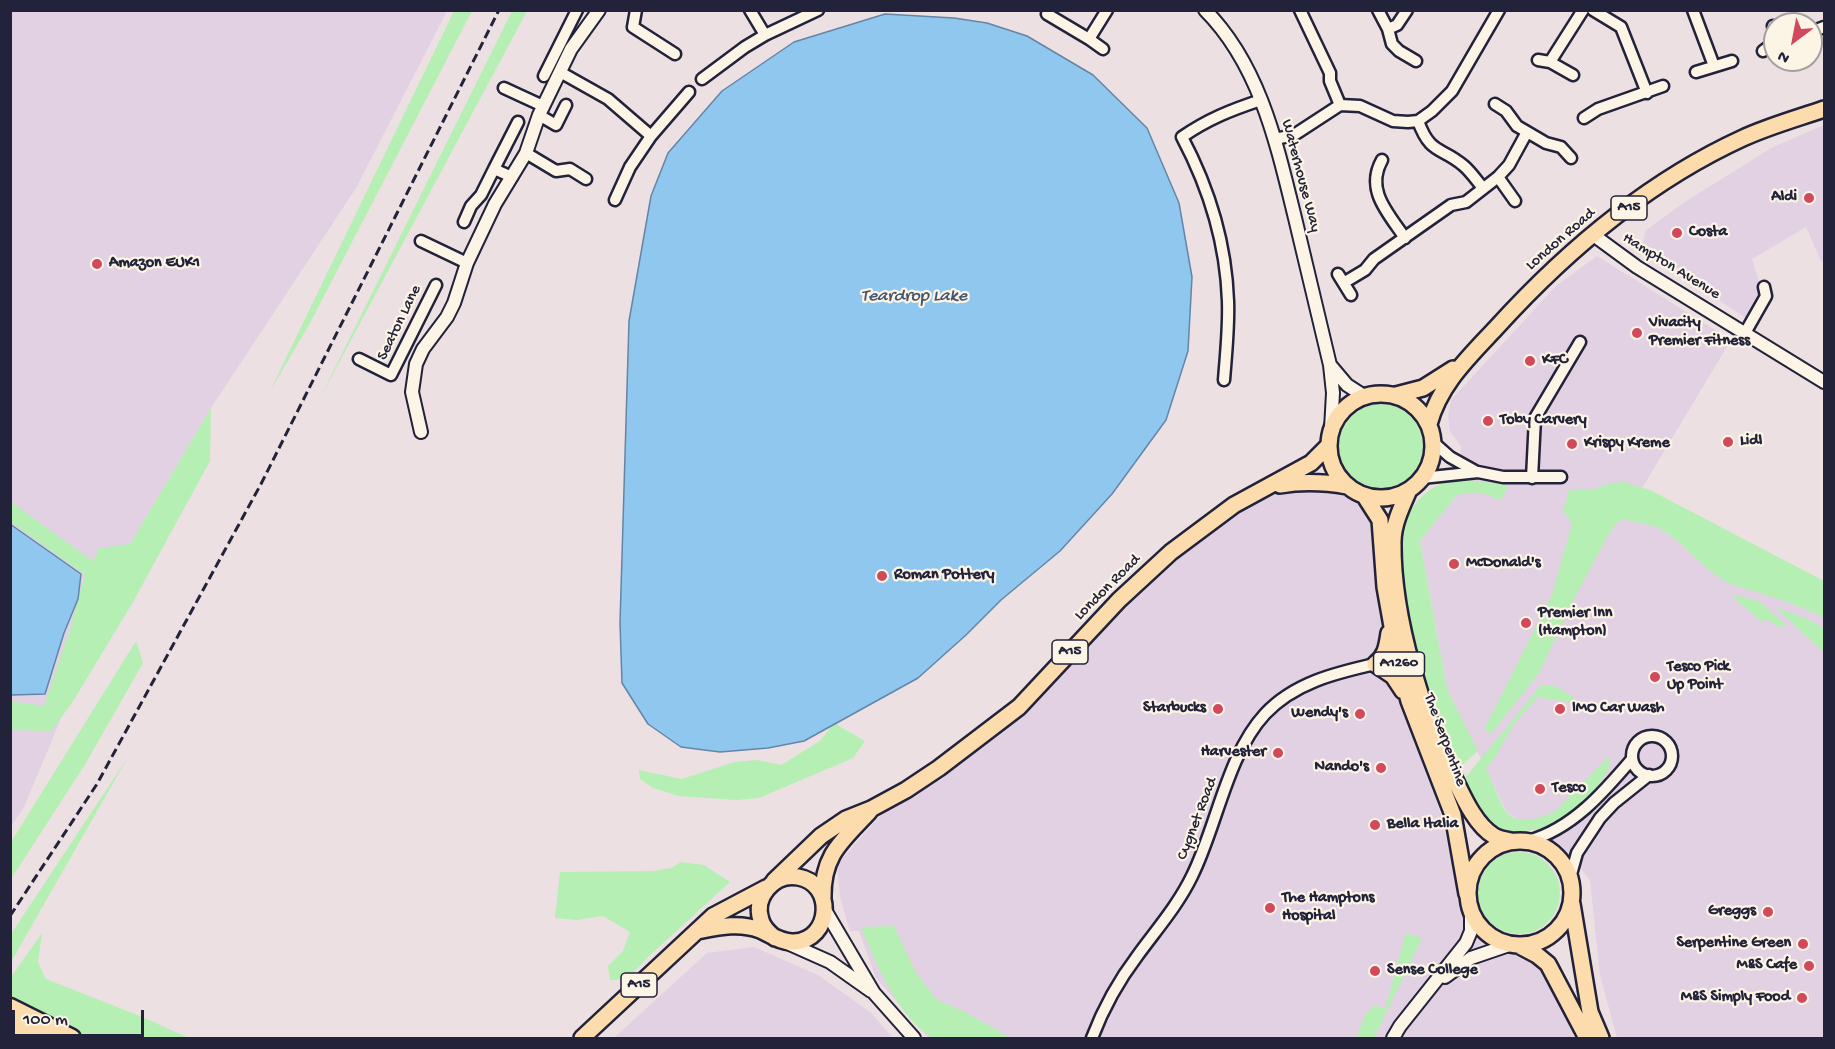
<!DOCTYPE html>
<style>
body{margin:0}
#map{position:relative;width:1835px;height:1049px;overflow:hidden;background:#ece0e3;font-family:"Gochi Hand",sans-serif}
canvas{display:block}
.frame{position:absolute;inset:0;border:12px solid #22223b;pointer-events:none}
.north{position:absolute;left:1763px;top:12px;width:60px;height:60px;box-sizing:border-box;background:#fcf5e5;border:2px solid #a5a1a1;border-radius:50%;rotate:212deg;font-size:16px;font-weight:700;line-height:24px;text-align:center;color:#22223b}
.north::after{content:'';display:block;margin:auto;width:21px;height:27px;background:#d1495b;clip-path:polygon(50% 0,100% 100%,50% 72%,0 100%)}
.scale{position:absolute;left:12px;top:1010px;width:132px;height:27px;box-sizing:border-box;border:3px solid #22223b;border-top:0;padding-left:8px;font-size:18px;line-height:21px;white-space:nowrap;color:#22223b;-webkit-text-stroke:4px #fcf5e5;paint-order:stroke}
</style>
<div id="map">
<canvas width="1835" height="1049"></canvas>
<div class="frame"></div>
<div class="north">N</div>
<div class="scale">100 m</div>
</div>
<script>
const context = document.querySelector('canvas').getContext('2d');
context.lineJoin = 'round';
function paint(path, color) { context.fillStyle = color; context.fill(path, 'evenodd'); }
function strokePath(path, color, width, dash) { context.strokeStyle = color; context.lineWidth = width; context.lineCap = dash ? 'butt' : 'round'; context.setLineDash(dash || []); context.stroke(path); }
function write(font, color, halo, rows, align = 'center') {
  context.font = font + ' "Gochi Hand",sans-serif'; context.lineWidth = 4.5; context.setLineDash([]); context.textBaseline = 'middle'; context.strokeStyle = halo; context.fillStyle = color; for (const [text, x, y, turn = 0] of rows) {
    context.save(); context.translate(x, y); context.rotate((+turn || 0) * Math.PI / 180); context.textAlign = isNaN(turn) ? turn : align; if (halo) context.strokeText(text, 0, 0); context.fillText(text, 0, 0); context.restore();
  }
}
const built = new Path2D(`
 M11,11h436l-91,177 -145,220 -81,136 -77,194 -30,71 -12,17z
 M1824,125v136h-3l-15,-34 -54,32 11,36 -14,25 -108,-71 5,-19 39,-28 86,-54z
 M1597,256l134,84 -107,178 33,9 17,11 36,33 114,46v421h-207l-17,-63 -10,-95 -28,-34 -55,-33 -60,-124 -27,-148 37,-46 4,-49 -11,-14 -2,-16 3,-16 105,-114z
 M1319,486l28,8 14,8 9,11 6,16 31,181 35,109 23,108 23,15 34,11 25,17 27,68h-645l-53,-60 -17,-47h-9l-10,-34 -3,-32 41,-47 126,-91 148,-151 77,-62 44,-21z
 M754,947l64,28 52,37 23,26h-276l-1,-2 91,-83z`);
const green = new Path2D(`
 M454,11h18l-163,314 -39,66z
 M512,11h15l-208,389z
 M1339 446a42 42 0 1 1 84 0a42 42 0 1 1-84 0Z
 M211,408l-1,53 -77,141 -61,101 -21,28 -40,-1v-29l33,5 26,-77 15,-54 -74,-53v-20l82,59 6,-13 31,-4z
 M1461,479l48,6 -9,16c-18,-10 -23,-10 -43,-6l-37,46 27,148 31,62 -18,16c-12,-23 -24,-46 -33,-71 -13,-39 -34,-123 -25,-162 6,-30 29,-53 59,-55z
 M1625,482l25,8 174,91v36l-39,-16 -57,-18 -18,-12 -36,-33 -17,-11 -34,-8 -8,6 -8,12 -31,58 -37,78 -48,61 -7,-4 68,-135 20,-72 -9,-12 6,-21h23l18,-7z
 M1735,595l24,6 26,23 -4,4 -15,-9 -4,3 -28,-24z
 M1778,608l30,11 16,9v20l-2,3 -45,-42z
 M136,641l7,22 -57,100 -75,116v-37z
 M1541,685c17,-1 27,8 39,19l-43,-7c-7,11 -17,18 -25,30 -9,14 -14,30 -26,41 5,10 15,38 21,45 11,12 35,5 47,-1l55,-56c3,11 -4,20 -11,29 -28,38 -41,42 -87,48 -25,-4 -37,-34 -46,-55z
 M834,723l31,18 -12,17 -94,40 -22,2 -59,-4 -25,-8 -13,-9 -1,-9 43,9 52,-17 23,-2 24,5 39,-24z
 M128,757l-117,205v-28z
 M1478 893a41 41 0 1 1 82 0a41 41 0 1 1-82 0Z
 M681,862l23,3 26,17 -82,75 -21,22 -17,1 -2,-14 15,-15 7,-19 -27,-16 -26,4 -22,-2 5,-46 93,-1 18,-3z
 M894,926l21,45 21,28 27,12 48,27h-78c-35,-20 -57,-75 -72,-111z
 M42,933l-4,29 8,17 94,37 49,22h-104l-74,-37v-24z
 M1406,933l16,5 -48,100h-18l10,-25 9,-8 10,4z`);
const water = new Path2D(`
 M885,14l69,4 33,5 40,13 66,39 54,53 32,75 13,74 -4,74 -22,69 -54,74 -52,57 -59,49 -35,35 -48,43 -114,63 -36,7 -48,4 -39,-5 -33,-23 -26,-41 -2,-60 9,-302 22,-125 17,-43 54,-62 72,-49z
 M10,524l71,50 -3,25 -14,34 -19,61 -34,1z`);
const minor = new Path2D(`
 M636,10l-3,17 42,27
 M750,10l15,25 53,-25
 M1300,10l30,63v8l10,24
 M1378,10l10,19 4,15 7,7 17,10
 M1593,10l28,17 26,66
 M1693,10l21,56
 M1047,14l42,25
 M1773,26l2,5
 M1388,29l9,-4 10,-15
 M1811,32l13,-5
 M1103,49l-14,-10 18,-29
 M1763,51l12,-9
 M1538,60l12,2 23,13
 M1550,62l33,-52
 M560,72l48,27 43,37 38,-44
 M1696,72l36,-11
 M544,76l33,-66
 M702,79l43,-32 20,-12
 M504,88l39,18
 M1495,104l11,7 11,15 29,17 15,4 10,11
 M539,115l17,10 10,-20
 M1584,118l14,-9 65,-23
 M1418,121c13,35 23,25 46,45 7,6 13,15 19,22
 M1275,139l19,-4 46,-30 20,1 33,15 15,1 10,-1 14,-10 20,-20 47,-81
 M526,153l30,18 14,-2 16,10
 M1382,160c-17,30 6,53 23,78
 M512,177l-18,-8 24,-47
 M1498,177l17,24
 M615,200l15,-33 21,-31
 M464,222l7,-16 10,-11 13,-26
 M421,241l46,22
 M1338,274l13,21
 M1345,282l20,-12 9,-11 77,-54 15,-3 32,-25 11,-12 18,-33
 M1745,333l21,-37 -2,-9
 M359,359l32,16 45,-90
 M1224,380c2,-26 5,-53 4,-79 -2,-58 -19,-113 -46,-164 26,-18 49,-27 79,-37
 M1433,442l17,15 27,15
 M1422,478l56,-6 25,5h58
 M1532,478l3,-60 45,-76
 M1632 756a20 20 0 1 1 40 0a20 20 0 1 1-40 0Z
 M1528,841c44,-12 75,-48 104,-82
 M1570,878l7,-25 23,-35 14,-15 35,-28
 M1092,1038c11,-29 27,-58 46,-83 19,-26 40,-50 54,-79 25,-50 35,-121 73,-162 29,-31 70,-41 110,-50`);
const tertiary = new Path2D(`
 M1205,10c55,55 72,135 90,208 12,49 23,98 35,147l3,28 -2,36
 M1592,234l45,33 187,115
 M1331,366l16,19 17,11
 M421,432l-9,-40 4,-28 7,-15 24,-32 7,-14 13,-40 28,-59 31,-51 13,-38 32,-66 28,-39
 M825,910l49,83 40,45
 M785,942l45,20 41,29
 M1445,977l26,-19 38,-13
 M1393,1038l7,-12 66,-83 5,-12v-18`);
const primary = new Path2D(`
 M1329 446a52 52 0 1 1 104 0a52 52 0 1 1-104 0Z
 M1396,395l27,-7 30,-19
 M1429,424c11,-40 39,-66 67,-96 69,-76 153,-147 247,-190 26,-12 55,-20 81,-29
 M1280,485c24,-4 44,-3 67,1
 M1409,490c-7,16 -16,34 -16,52 -1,76 30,175 64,242 8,17 20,42 37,52 5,3 12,4 17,5
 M1364,495l16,25 5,67 13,73 11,41 44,114 14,79
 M1389,633c-2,13 -3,23 -14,31l18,12 10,15
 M1468 893a52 52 0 1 1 104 0a52 52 0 1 1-104 0Z
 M774,881l47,-45 25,-17 25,-10 35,-19 33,-22 80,-61 100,-107 52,-48 63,-47 77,-42 17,-17
 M823,898c-1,-43 19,-57 46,-86
 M1572,904l18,108 11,26
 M697,931c21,-4 42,-9 63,-1 11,5 22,13 34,12 38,-2 41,-59 4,-65 -24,-4 -45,20 -37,43 2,8 8,13 14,18
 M1520,946l17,9 11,9 39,74
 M582,1038l131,-122 53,-28`);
const trunk = new Path2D(`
 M10,1007l62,31
 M10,1023l31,15`);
const rail = new Path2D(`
 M10,916l87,-132 164,-300 238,-474`);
const markers = [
 [1809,198,6,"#d1495b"],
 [1677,233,6,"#d1495b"],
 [97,264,6,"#d1495b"],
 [1637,333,6,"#d1495b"],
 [1530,361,6,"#d1495b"],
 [1488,421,6,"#d1495b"],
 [1728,442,6,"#d1495b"],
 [1572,444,6,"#d1495b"],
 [1454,564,6,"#d1495b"],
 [882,576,6,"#d1495b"],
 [1526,623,6,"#d1495b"],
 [1655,677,6,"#d1495b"],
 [1218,709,6,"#d1495b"],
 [1560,709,6,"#d1495b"],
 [1360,714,6,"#d1495b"],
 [1278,753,6,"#d1495b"],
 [1381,768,6,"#d1495b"],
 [1540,789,6,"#d1495b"],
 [1375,825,6,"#d1495b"],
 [1270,908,6,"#d1495b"],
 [1768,912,6,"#d1495b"],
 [1803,944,6,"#d1495b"],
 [1809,966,6,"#d1495b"],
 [1375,971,6,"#d1495b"],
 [1802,998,6,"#d1495b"]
];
const shields = [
 [1629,208,36],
 [1070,652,36],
 [1399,664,51],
 [639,985,36]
];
const shieldNames = [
 ["A15",1629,208],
 ["A15",1070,652],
 ["A1260",1399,664],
 ["A15",639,985]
];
const streetNames = [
 ["Waterhouse Way",1300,176,75],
 ["London Road",1561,240,-41],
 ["Hampton Avenue",1671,267,32],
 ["Seaton Lane",400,323,-64],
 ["London Road",1108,588,-45],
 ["The Serpentine",1444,740,70],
 ["Cygnet Road",1198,819,-69]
];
const poiNames = [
 ["Aldi",1797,198,"right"],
 ["Costa",1689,233],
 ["Amazon EUK1",109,264],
 ["Vivacity",1649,324],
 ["Premier Fitness",1649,342],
 ["KFC",1542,361],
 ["Toby Carvery",1500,421],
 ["Lidl",1740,442],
 ["Krispy Kreme",1584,444],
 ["McDonald's",1466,564],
 ["Roman Pottery",894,576],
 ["Premier Inn",1538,614],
 ["(Hampton)",1538,632],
 ["Tesco Pick",1667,668],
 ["Up Point",1667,686],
 ["Starbucks",1206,709,"right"],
 ["IMO Car Wash",1572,709],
 ["Wendy's",1348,714,"right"],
 ["Harvester",1266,753,"right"],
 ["Nando's",1369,768,"right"],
 ["Tesco",1552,789],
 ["Bella Italia",1387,825],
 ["The Hamptons",1282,899],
 ["Hospital",1282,917],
 ["Greggs",1756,912,"right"],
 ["Serpentine Green",1791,944,"right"],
 ["M&S Cafe",1797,966,"right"],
 ["Sense College",1387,971],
 ["M&S Simply Food",1790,998,"right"]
];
const waterNames = [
 ["Teardrop Lake",914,297]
];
paint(built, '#e1d1e2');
paint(green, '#b6efb3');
paint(water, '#90c7ee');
strokePath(water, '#6485a6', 1.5);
strokePath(minor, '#22223b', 15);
strokePath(tertiary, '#22223b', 16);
strokePath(primary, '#22223b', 20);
strokePath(trunk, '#22223b', 21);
strokePath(minor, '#fcf5e5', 10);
strokePath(tertiary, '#fcf5e5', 12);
strokePath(primary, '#fcdcac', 15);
strokePath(trunk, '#fcdcac', 16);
strokePath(rail, '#22223b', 3, [9, 4.5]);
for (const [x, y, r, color] of markers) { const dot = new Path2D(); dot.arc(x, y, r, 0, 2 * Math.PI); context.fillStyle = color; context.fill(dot); strokePath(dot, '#fcf5e5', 2); }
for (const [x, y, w] of shields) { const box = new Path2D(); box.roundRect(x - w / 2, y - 12, w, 24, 4.5); context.fillStyle = '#fcf5e5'; context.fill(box); strokePath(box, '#22223b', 1.5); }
write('bold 15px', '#22223b', null, shieldNames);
write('16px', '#22223b', '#fcf5e5', streetNames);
write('bold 16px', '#22223b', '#fcf5e5', poiNames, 'left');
write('italic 18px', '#435471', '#fcf5e5', waterNames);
</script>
